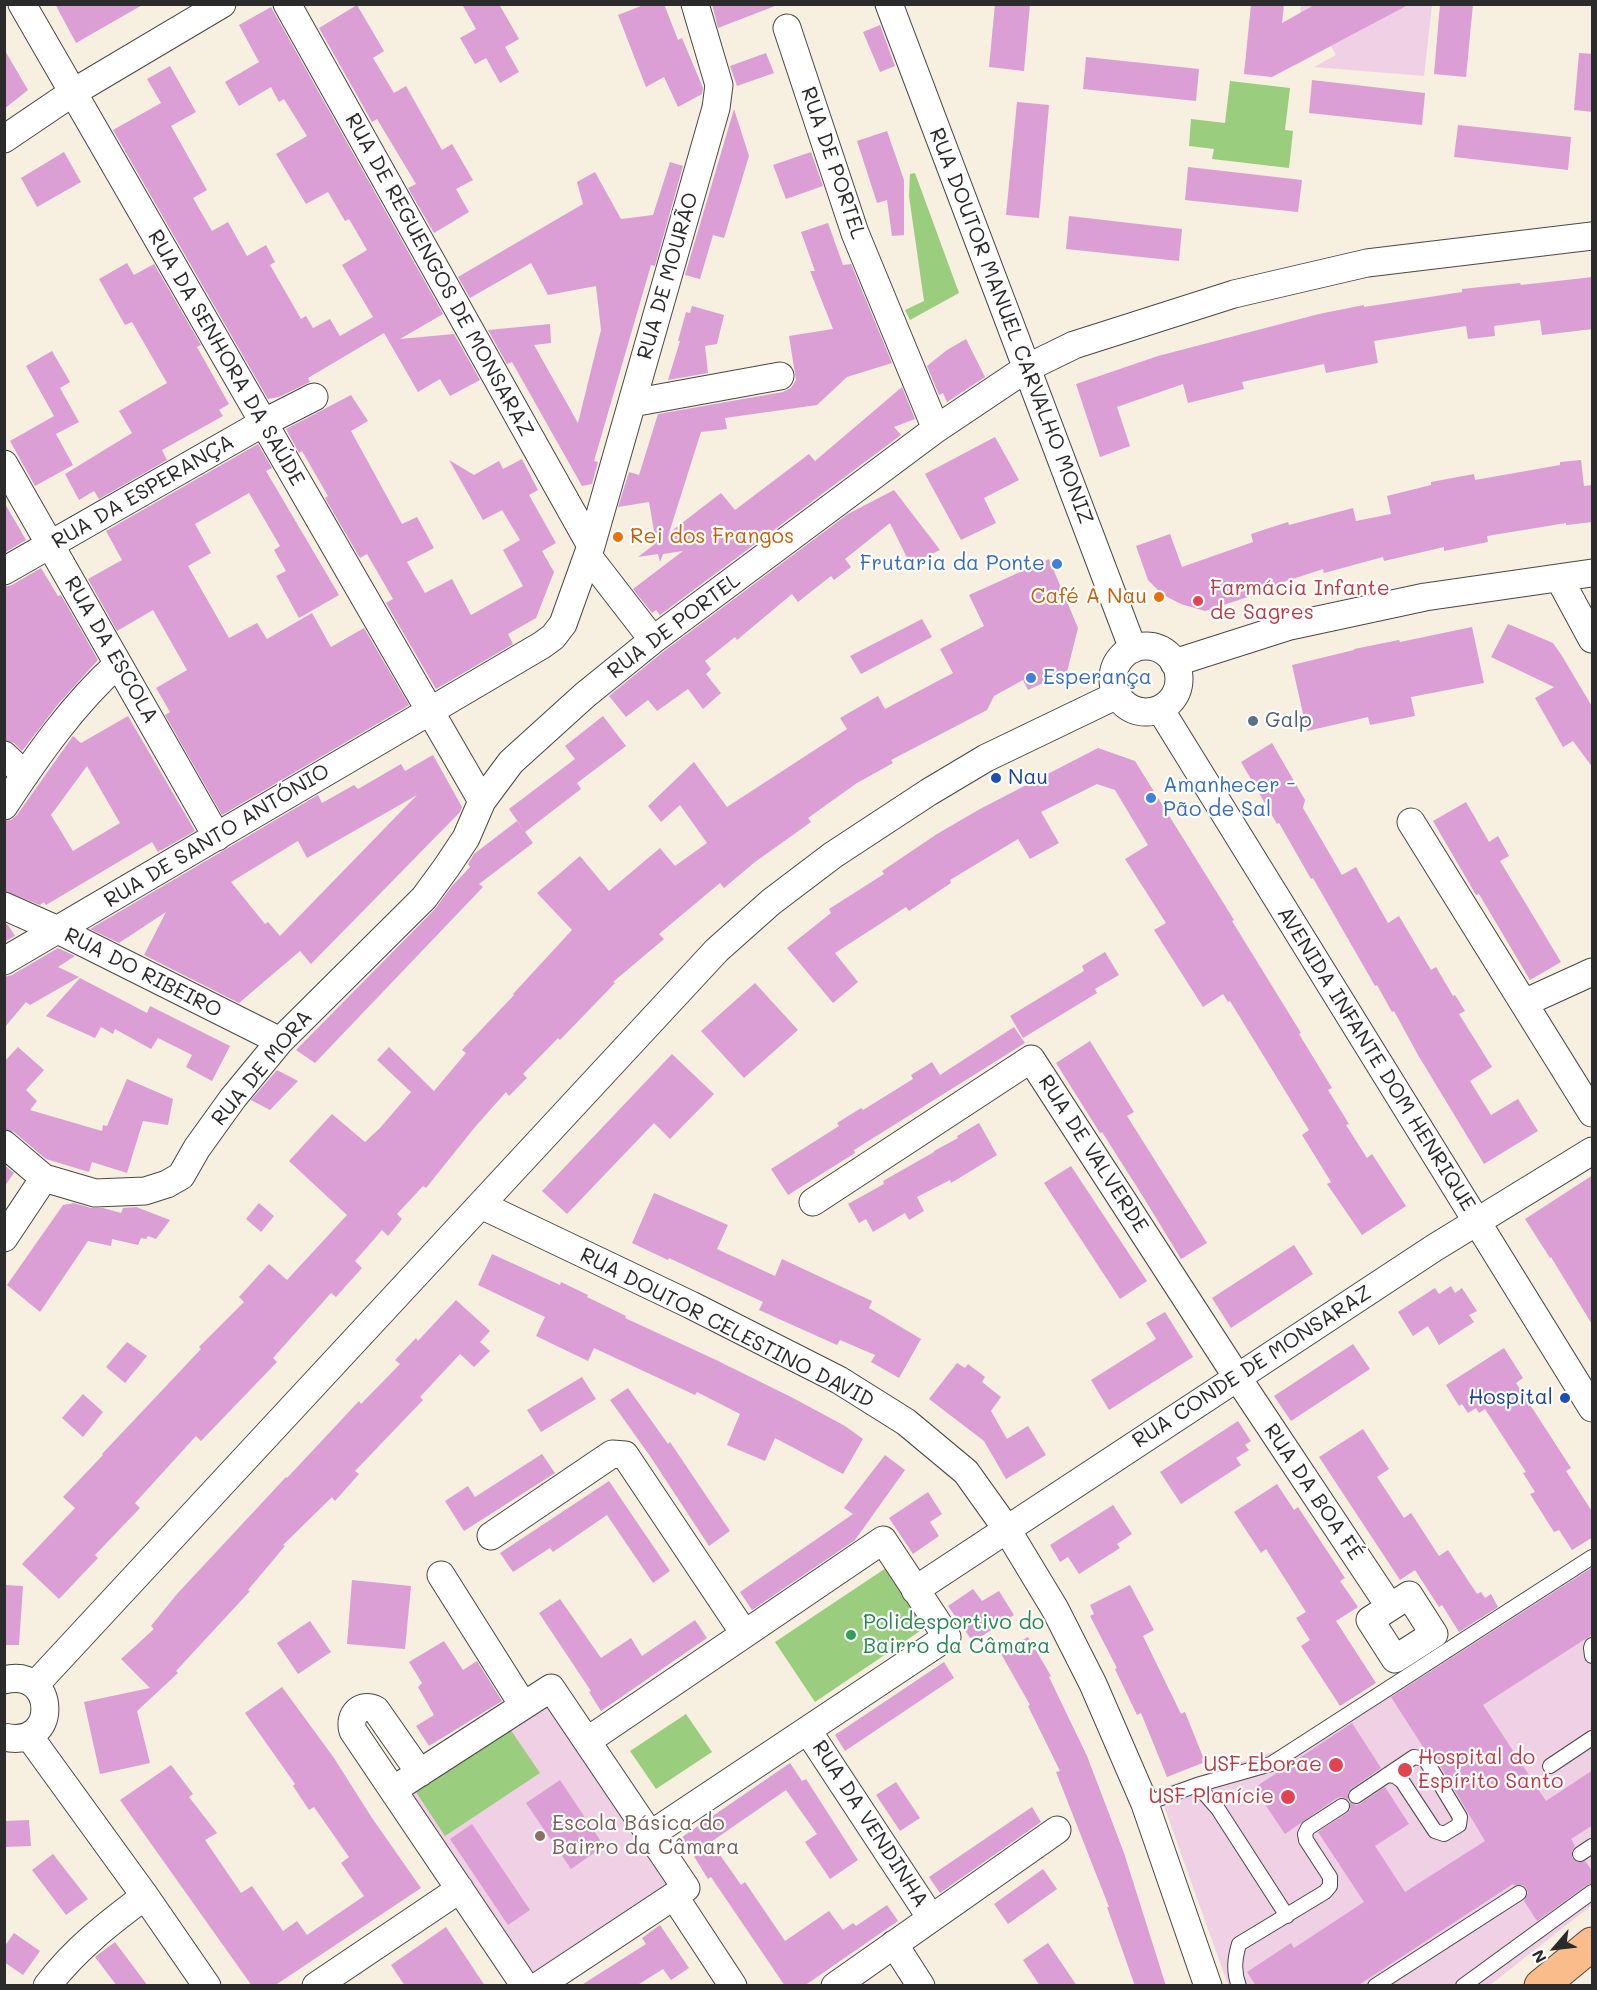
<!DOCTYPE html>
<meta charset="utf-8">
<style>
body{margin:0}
#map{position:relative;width:1597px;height:1990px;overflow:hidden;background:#f7efe0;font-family:Mali,sans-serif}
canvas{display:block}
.frame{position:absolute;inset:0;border:6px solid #2b2b2b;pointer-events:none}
.north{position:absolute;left:1525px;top:1918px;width:60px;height:60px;-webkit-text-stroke:4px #fff;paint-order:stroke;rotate:242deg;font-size:16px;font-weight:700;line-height:24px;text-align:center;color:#2b2b2b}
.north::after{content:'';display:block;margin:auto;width:21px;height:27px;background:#2b2b2b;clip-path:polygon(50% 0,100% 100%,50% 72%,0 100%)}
</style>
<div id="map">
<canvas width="1597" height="1990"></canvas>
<div class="frame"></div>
<div class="north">N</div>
</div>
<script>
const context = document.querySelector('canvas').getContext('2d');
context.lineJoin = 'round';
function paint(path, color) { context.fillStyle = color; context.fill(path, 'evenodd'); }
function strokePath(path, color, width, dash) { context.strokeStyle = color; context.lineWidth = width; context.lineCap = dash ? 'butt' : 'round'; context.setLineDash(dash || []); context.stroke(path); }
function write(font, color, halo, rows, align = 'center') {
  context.font = font + ' Mali,sans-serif'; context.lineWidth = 4.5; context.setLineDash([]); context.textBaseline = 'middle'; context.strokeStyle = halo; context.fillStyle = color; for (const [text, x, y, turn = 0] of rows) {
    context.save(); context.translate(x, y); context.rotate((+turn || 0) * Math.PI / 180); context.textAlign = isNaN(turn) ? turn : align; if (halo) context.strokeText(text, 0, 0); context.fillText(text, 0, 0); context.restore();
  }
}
const built = new Path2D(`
 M1301,5h131l-8,71 -110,-9 22,-12 -5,-9 -35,19z
 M1592,1551v354l-102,80h-262l-70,-196 121,-39z
 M546,1702l125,181 -137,93 -124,-183z`);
const green = new Path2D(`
 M1230,81l60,7 -5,42 8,1 -4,37 -77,-9 2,-10 -25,-3 2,-27 34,4z
 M915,173l44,120 -49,27 -5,-10 19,-9 -15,-105 1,-22z
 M886,1568l40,59 -111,75 -40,-60z
 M686,1714l26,38 -56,37 -26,-38z
 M510,1729l30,44 -95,63 -29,-44z`);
const building = new Path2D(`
 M55,4h89l-68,39z
 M462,4h37l20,35 -14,8 14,25 -19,11 -14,-25 -11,6 -15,-26 16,-9z
 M646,4h18l14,36 4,-2 21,50 -1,6 -24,13 -14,-30 -18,10 -28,-72z
 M712,4h63v2l-57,22z
 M995,4h35l-6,67 -35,-4z
 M1251,4h33l-2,19 34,-19h94l-138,73 -28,-3z
 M1440,4h33l-7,73 -32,-3z
 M357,5l27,46 -11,7 21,35 12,-7 36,64 10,-6 21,36 -17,9 13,23 -35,21 -26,-45 8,-4 -39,-65 -5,3 -53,-94z
 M271,7l172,307 -43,25 54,-5 26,46 -30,16 -10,-17 -22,13 -34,-59 -76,45 2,4 -31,15 -11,2 -155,-269 48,-27 -14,-24 23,-13 26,46 -25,14 36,64 -14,8 19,33 16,-9 19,34 19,-11 9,17 -5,3 31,54 5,-3 7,12 17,-9 10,17 33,-19 -31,-52 25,-15 -18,-31 -4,2 -17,-29 -22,12 -30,-50 31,-18 -23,-37 -5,3 -8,-15 -32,19 -14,-24 34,-20 -20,-37z
 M880,25l15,41 -15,6 -17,-40z
 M4,49l24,41 -24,19z
 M766,53l8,20 -37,13 -7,-20z
 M1579,53l14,1v58l-19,-2z
 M1086,57l113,12 -3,32 -113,-12z
 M1312,80l113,13 -3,32 -113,-12z
 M1017,102l32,3 -10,113 -33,-3z
 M734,109l15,47 -25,82 -11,-3 -13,44 -15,-4z
 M1458,125l113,12 -3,33 -114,-13z
 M887,131l17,49v55l-12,1 -5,-36 -10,3 -20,-62z
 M64,152l17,30 -44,25 -16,-29z
 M811,152l12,34 -37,13 -13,-34z
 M670,162l13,4 -28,100 -4,-1 -57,196 4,1 -6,22 -10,2 -70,-124 -5,2 -19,-34 62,-6 1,19 -17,2 44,78 23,-93 -5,-44 -48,9 -17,-32 -61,35 -12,-21 125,-73 -6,-22 18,-10 26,47 32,-4z
 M1188,167l114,13 -4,32 -113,-12z
 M1069,216l113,13 -3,32 -113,-12z
 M828,223l15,42 8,-1 41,99 -45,14 -30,28 -92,13 2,11 -26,3 -32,101 52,-40 14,17 74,-56 6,7 87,-74 13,32 -21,8 7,8 -241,180 -4,-5 -4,3 -19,-24 50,-38 -20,3 -3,8 -2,-8 -20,3 18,-14 -7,-41 -31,5 11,-35 10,3 19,-61 125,-22 8,-4 5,-8 -7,-44 44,-7 -23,-58h5l-14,-39z
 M127,263l7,12 20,-11 47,81 -4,2 32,57 -10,6 4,6 -61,34 5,10 -68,39 -5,-8 -15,9 -14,-26 67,-41 -13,-22 48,-28 -35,-61 -7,3 -26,-46z
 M1593,277v52l-51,6 -2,-15 -46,6 1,10 -27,3 -2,-13 -92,15 4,22 -52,10 -2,-9 -82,18 2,7 -56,14 -5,-19 -66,23 13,39 -30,11 -24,-73 82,-28 161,-42 45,-9v2l98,-15v-3l58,-6 1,2z
 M692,306l32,9 -7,29 -12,2 3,27 -40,7 12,-39h-2l8,-29 4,1z
 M966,339l19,38 -38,25 -4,-9 -4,2 -12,-29 20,-16z
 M52,351l18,31 -10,6 19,34 -23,12 17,31 -38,21 -25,-45 44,-25 -28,-50z
 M351,395l17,26 -17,10 51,93 15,-7 17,31 -27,14 18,31 27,-14 19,36 52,-29 -20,-36 17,-10 -18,-30 -19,10 -34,-60 25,15 25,-14 4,8 19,-10 16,31 -9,5 27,48 -14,8 12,21 -18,46 -28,16 5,10 -77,45 -50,-86 7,-4 -26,-45 -7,4 -35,-60 3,-2 -26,-45 -3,2 -13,-24z
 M995,437l24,43 -35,18 12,25 -35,17 -36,-66z
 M258,444l14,24 -6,3 73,124 -40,23 -23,-42 10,-5 -12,-21 6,-4 -31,-53 -54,31 16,29 -23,13 41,72 28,-15 10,16 45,-26 19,34 33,-19 45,77 -187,110 -57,-100 5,-3 -14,-24 31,-18 -34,-60 -36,21 -29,-52 34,-19 -16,-29z
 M1581,460l3,26 9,-1v37l-27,3v-2l-79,13 1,6 -44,9v-4l-60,14 -1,-4 -59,16 -1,-4 -76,25 1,3 -43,14 -24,-7 -18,-9 -15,-15 -12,-34 34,-12 12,33 71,-25 -2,-8 37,-12 1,3 64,-17 3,13 35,-7 -4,-18 44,-11v-3l43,-8 1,6 85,-15v-3z
 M894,490l46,60 -30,14 -20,-41 -45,36 6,8 -17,13 -3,-4 -33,26 -6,-8 -55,46 -2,-3 -30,24 6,8 -5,5 15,19 -18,16 -15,-20 -31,22 -9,-11 -22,17 -17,-21 54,-44 185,-138z
 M4,502l22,38 -22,13z
 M1049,559l29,69 -11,44 -39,18 -5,-10 -29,16 -7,14 -96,50 2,3 -36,20 -49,35 3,4 -56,40 -31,26 -4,-5 -61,51 5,5 -51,43 2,1 -55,57 -2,-2 -35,36 4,4 -18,18 -3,-4 -31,35 -49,61 -3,-2 -26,28 5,5 -14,17 -6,-6 -27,31 7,7 -26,29 -5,-4 -58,65 4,4 -76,79 -5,-5 -61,67 5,5 -45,47 3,3 -39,41 -37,-35 53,-56 -12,-11 40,-42 -1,-1 99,-105 -2,-2 45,-45 -5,-5 30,-33 18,16 60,-65 -58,-54 43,-47 33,28 15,-14 31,-36 -34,-32 12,-13 45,44 32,-38 -4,-3 52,-55 -1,-1 59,-64 -35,-37 43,-37 29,35 51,-43 15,18 32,-23 -27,-38 -19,17 -13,-16 46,-44 33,45 120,-78 -7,-11 38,-22 7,13 68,-36 -13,-24 44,-23 -15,-31z
 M41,568l17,28 3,-1 37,65 -39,43 -37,48 -8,-8 -10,-3v-153l8,-2z
 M922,619l10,18 -71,37 -11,-18z
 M1508,624l45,19 9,13 31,52v60l-20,-27 -10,6 -28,-49 19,-11 -63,-30z
 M1472,627l12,56 -73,14 4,19 -45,9 -2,-8 -61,14 -15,-66 62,-15v-1l45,-9 1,2z
 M128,716l67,115 -37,21 -6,-10 -106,63 -2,-3 -4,3 -36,-14v-70l7,-1 6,-5 56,-79 8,7zM87,766l33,57 -47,28 -22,-36z
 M603,716l23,30 -49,37 4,6 -56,43 -16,-23 66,-50 -10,-13z
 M1272,743l33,57 -2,8 39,67 14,-8 32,56 11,-7 32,54 5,-3 17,29 2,-1 10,16 -6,3 33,53 -22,14 21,34 27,-16 20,32 -54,33 -66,-109 -24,-44 -2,1 -15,-27 -2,1 -62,-108 -2,1 -32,-56 -2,1 -36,-62z
 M1098,748l37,13 99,159 -2,1 69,112 -2,1 33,54 -4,2 21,34 -3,1 21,33 5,-4 34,52 -44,29 -35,-51 4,-2 -29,-47 7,-5 -79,-129 -2,1 -5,-8 -20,13 -49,-77 12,-7 -41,-64 23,-14 -33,-55 -18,-6 -56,28 18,31 -29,16 -12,-20 -68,41 1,3 -42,28 -3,-4 -71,46 23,29 -25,21 -46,-55 44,-35 -2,-4 55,-35 -2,-3 55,-37 43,-25z
 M433,755l29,52 -2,5 -149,152 -11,-13 -61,52 -95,-48 22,-43 -47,31 -29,-14 228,-134 4,8 32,-18 4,4 43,-25 4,7zM417,795l-137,141 -12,-14 -3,2 -34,-42 67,-41 9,17z
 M1466,802l23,40 9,-6 11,20 -9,5 61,101 -31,18 -51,-86 -3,1 -43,-74z
 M517,821l16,22 -54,41 4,3 -168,176 -19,-13 139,-141 17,-23 18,-19 -2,-3 6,-10z
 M4,923l4,2 7,11 -11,6z
 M58,948l17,8 -17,11 21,10 -49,28 -4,-3 -22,26v-51l8,-2z
 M1105,952l14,23 -24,14 2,4 -74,45 -13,-22 74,-45 -2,-5z
 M80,978l67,35 3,-7 80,40 -18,35 -26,-14 6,-12 -34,-17 -7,11 -36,-20 -2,5 -12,-7 -6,11 -49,-22z
 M755,983l43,47 -54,48 -43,-47z
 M1014,1027l11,16 -171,107 1,3 -67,42 -17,-26 68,-43 -2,-3 24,-15 2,2 50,-31 -2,-4 21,-13 8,13z
 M1090,1041l44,71 -7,4 80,127 -26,16 -39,-64 -40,-63 -2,1 -44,-70z
 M18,1047l26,23 -18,20 11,11 -7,9 72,21 1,-6 4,1 20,-47 46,20 -5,26 -25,-4 -16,52 -35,-11 -3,10 -43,-13 -32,-27 -10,-3v-67z
 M672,1054l42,40 -44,45 -16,-16 -87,91 -25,-23z
 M277,1070l21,11 -28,29 -19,-10z
 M979,1123l18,32 -46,28 -1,-3 -33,17 7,14 -15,9 -4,-7 -32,19 -7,-13 -7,4 -11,-19 36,-20 -1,-3 51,-29v-1l24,-13 -1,-2z
 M4,1165l10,8 -10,14z
 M1071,1166l76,115 -27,18 -76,-116z
 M1593,1175v151l-42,-69 -1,1 -25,-39z
 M654,1193l74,32 -11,24 58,27 7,-17 90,42 -3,7 52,31 -22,39 -28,-16 4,-7 -35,-15 -3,5 -78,-35 4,-8 -94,-44 -1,2 -36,-17z
 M74,1203l17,5h12l18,5 2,-5 13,-1 34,13 -14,19 -8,-3 -2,3 -5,-1 -3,7 -26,-6 -1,7 -23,-5 -48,71 -33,-27 56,-80z
 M259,1203l15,13 -13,16 -15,-13z
 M1294,1245l19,29 -82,54 -19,-30z
 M492,1254l68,31 1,-3 27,13 -1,2 39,19 -1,2 89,41 79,39 52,28 18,13 -20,35 -68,-36 -10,23 -38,-16 13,-31 -43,-22 -2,3 -101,-47 -6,13 -52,-25 9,-19 -67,-32z
 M1451,1286l4,7 7,-5 15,23 -8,4 5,7 -35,23 -11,-19 -15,10 -15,-24 37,-24 4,6z
 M456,1300l34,31 -10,11 10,9 -16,16 -14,-13 -40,43 3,3 -68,71 4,3 -24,27 -3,-4 -49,48 2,1 -37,44 2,1 -74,80 2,2 -41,38 13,52 -50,11 -16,-72 66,-14 -29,-29 33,-30 -3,-3 26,-32 109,-117 1,1 72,-77 2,3 39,-40 -5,-4 21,-22 2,3z
 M1165,1312l28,45 -84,53 -18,-30 65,-41 -10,-16z
 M127,1342l20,14 -22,27 -19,-16z
 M1353,1344l17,25 -79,52 -17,-25z
 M1504,1348l19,30 -7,5 55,85 -5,3 27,42v24l-21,13 -13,-20 -5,2 -24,-38 5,-2 -12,-19 3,-1 -41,-63 -6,4 -3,-5 -8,5 -6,-9 -3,2 -13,-21z
 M957,1363l8,5 3,-4 17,13 -3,5 19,15 -10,14 16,28 21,-13 18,29 -40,24 -22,-38 -55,-42z
 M582,1377l14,22 -55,33 -14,-22z
 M628,1388l40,56 2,-2 60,89 -21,15 -59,-90 -40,-56z
 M83,1394l20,18 -20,25 -21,-19z
 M1238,1421l13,20 -6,4 4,5 -13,8 5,7 -60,39 -21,-32z
 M1363,1429l26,40 -12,8 27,41 7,-5 28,43 9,-6 29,44 4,-2 4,6 6,-4 7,13 -39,25 -17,-27 -3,2 -24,-37 -15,10 -81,-123z
 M542,1454l13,19 -91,58 -19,-30 23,-15 7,11z
 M885,1455l20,15 -50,70 -103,70 -12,-18 113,-78 -9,-6z
 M609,1481l61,90 -17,12 -46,-68 -54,37 -3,-4 -37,24 -13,-19z
 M1277,1484l17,26 4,-3 47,71 -5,3 18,26 -22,14 40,62 -36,23 -39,-60 9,-6 -14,-22 10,-6 -40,-63 -5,4 -27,-41z
 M928,1492l14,22 -12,8 9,14 -26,18 -24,-36z
 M1113,1505l19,29 -15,10 3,4 -41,26 -11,-17 -8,5 -10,-17z
 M1593,1567v67l-110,71 63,96 47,-31v55l-22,14 4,7 -3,5v7l5,4 8,-1 8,11v11l-6,2 -50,36 -13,-20 4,-8 -2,-5 -3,-3h-9l-1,-1 -156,102h-101l-9,-14 44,-29 3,5 70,-46 -46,-70 29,-19 3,-3v-8l6,3 4,-1 25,-17 24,37 -34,22 30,46 80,-51 -52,-87 -8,-4 -34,-53z
 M352,1580l59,6 -6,63 -58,-5z
 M4,1585l19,1 -4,59h-15z
 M1130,1585l24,45 -11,6 38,78 4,-2 20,50 -38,15 -26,-64 -4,2 -22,-46 2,-1 -27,-52 4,-2 -4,-9z
 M973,1589l9,12 17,-10 15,24 -41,27 -25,-36z
 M560,1599l41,59 30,-20 11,18 53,-36 12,18 -106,73 -12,-19 2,-1 -52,-78z
 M310,1621l21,31 -33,22 -21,-31z
 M1028,1637l23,39 -2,1 38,79 37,97 42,133h-31l-28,-79h2l-53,-135 4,-1 -32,-65 2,-1 -30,-53z
 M444,1641l19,29 14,-9 25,40 -73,45 -13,-20 18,-11 -16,-28 4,-4 -13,-21z
 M944,1662l10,16 -109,73 -10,-16z
 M282,1687l52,71 38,60 49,70 -147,98h-22l-132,-186 51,-35 22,29 -4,3 28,36 -12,7 36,53 11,-7 31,45 14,-10 10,14 57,-39 -23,-33 8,-6 -35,-50 -5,3 -16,-24 2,-2 -50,-71z
 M1352,1723l29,45 -30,21 -3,4v7l-6,-3 -5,1 -52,36 -31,-46z
 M790,1763l12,18 4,-2 52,81 -28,19 -25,-37 12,-8 -31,-44 -75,52 30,43 4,-3 40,59 44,-30 14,19 10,-7 3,3 31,-21 11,16 -94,65h-19l-74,-109 -3,2 -26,-42z
 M560,1780l44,66 -33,23 -45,-66z
 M896,1782l24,36 -20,13 -24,-36z
 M1032,1807l9,15 -101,71 -11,-16z
 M29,1820l2,26 -27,1v-26z
 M472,1824l58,86 -22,15 -58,-86z
 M53,1854l35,45 -22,16 -34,-45z
 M1043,1869l14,20 -49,35 -14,-20z
 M660,1925l29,43 -18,12 -8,-11 -27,17h-56l66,-42 -4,-6z
 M446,1927l39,59h-80l-14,-21z
 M14,1933l26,18 -17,24 -19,-13v-15z
 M115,1942l33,44h-31l-22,-29z
 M1048,1943l29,43h-37l-17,-26z`);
const lane = new Path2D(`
 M1592,1645l-1,3 1,8
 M1550,1766l42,-28
 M1197,1785l74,-21 321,-207
 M1356,1796l58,-39 11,2 35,58 -1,8 -15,9 -9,-3 -33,-50 -7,-5 -8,-1
 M1145,1804l52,-19 21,24 69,107
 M1580,1854l12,-8
 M1239,1986c-6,-15 -4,-28 0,-42l86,-52 5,-6v-9l-24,-37 -1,-6 3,-6 34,-22
 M1375,1986l144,-93
 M1463,1986l129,-94`);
const street = new Path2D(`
 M287,4l304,542
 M889,4l244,645
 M787,28l68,205 81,196
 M4,139l68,-46 150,-89
 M632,403l148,-27
 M4,464l213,373
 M588,556l65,84
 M4,571l259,-148 51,-26
 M1559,578l33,61
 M1113 679a33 33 0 1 1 66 0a33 33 0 1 1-66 0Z
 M1174,663l116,-37 135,-29 167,-24
 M1160,709l432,699
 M4,755l21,20
 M482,801l-52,-90 112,-66 11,-8 10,-13 28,-78 125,-438 3,-23 -24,-81
 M4,806c33,-50 69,-102 114,-142
 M1411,822l181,291
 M4,906l54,24 222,111
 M4,961l426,-250 -408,-707
 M1524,1003l68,-31
 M4,1144l40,34 51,15 50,-2 22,-7 14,-8 16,-28 36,-50 47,-57 144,-143 22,-30 20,-30 16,-37 29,-39 74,-67 68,-55 283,-211 91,-61 47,-23 160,-51 133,-31 225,-27
 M813,1202l218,-143 206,318 153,230
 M481,1205l210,100 148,75 67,42 60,50 40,56 49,81 38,75 52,120 63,182
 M4,1238l40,-60
 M491,1536l121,-82 13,1 119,178
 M441,1575l82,130
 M915,1590l519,-342 158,-97
 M1409,1595l25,39 -39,25 -25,-39z
 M4,1680c53,-14 56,70 0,57
 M35,1685l682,-735 54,-48 62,-47 96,-63 57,-34 131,-63
 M808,1731l123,187
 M29,1736l116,160 62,90
 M587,1741l296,-201 64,97 -297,198
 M420,1773l-44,-63c-15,-8 -28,5 -23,21l172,255
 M393,1790l158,-102 135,200 -148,98
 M674,1896l59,90
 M894,1944l27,42
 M47,1986c28,-37 62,-63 98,-90
 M316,1986l144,-97
 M835,1986l222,-156`);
const primary = new Path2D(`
 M1541,1986l51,-42`);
const markers = [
 [618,537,6,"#e8710a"],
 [1057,564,6,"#3f7fe0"],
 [1159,597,6,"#e8710a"],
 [1198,601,6,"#e0444e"],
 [1031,678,6,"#3f7fe0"],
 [1253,721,6,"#5c6f8a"],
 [996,778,6,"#1a4fb4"],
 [1151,798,6,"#3f7fe0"],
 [1565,1398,6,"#1a4fb4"],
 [851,1635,6,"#2e9e5b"],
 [1336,1765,8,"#e0444e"],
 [1405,1770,8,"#e0444e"],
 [1288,1797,8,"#e0444e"],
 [540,1836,6,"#8d6e63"]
];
const streetNames = [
 ["RUA DE PORTEL",833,163,71],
 ["RUA DE REGUENGOS DE MONSARAZ",439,275,61],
 ["RUA DE MOURÃO",668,276,-74],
 ["RUA DOUTOR MANUEL CARVALHO MONIZ",1011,326,69],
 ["RUA DA SENHORA DA SAÚDE",226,358,60],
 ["RUA DA ESPERANÇA",143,492,-30],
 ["RUA DE PORTEL",674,626,-37],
 ["RUA DA ESCOLA",111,650,60],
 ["RUA DE SANTO ANTÓNIO",217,836,-31],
 ["RUA DO RIBEIRO",143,973,27],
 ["AVENIDA INFANTE DOM HENRIQUE",1376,1059,58],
 ["RUA DE MORA",262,1068,-50],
 ["RUA DE VALVERDE",1093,1154,57],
 ["RUA DOUTOR CELESTINO DAVID",727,1328,27],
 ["RUA CONDE DE MONSARAZ",1252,1367,-33],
 ["RUA DA BOA FÉ",1313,1492,56],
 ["RUA DA VENDINHA",870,1824,57]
];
const foodNames = [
 ["Rei dos Frangos",630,537],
 ["Café A Nau",1147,597,"right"]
];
const shopNames = [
 ["Frutaria da Ponte",1045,564,"right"],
 ["Esperança",1043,678],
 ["Amanhecer -",1163,786],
 ["Pão de Sal",1163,810]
];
const healthNames = [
 ["Farmácia Infante",1210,589],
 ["de Sagres",1210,613],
 ["Hospital do",1418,1758],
 ["Espírito Santo",1418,1782],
 ["USF Eborae",1322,1765,"right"],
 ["USF Planície",1274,1797,"right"]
];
const serviceNames = [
 ["Galp",1265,721]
];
const transitNames = [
 ["Nau",1008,778],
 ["Hospital",1553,1398,"right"]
];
const leisureNames = [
 ["Polidesportivo do",863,1623],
 ["Bairro da Câmara",863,1647]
];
const educationNames = [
 ["Escola Básica do",552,1824],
 ["Bairro da Câmara",552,1848]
];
paint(built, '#f0d0e4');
paint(green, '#9acd7d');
paint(building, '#db9fd5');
strokePath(lane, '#4a4846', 16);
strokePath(street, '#4a4846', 29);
strokePath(primary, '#4a4846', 35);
strokePath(lane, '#fff', 14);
strokePath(street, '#fff', 27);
strokePath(primary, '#f9bc8a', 33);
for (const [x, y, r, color] of markers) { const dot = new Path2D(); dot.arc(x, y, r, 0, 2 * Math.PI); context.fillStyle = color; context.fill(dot); strokePath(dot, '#fff', 2); }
write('21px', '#2b2b2b', '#fff', streetNames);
write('21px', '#c56008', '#fff', foodNames, 'left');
write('21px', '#366cbe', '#fff', shopNames, 'left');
write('21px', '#be3a42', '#fff', healthNames, 'left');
write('21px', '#4e5e75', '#fff', serviceNames, 'left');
write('21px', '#164399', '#fff', transitNames, 'left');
write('21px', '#27864d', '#fff', leisureNames, 'left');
write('21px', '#785e54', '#fff', educationNames, 'left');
</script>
